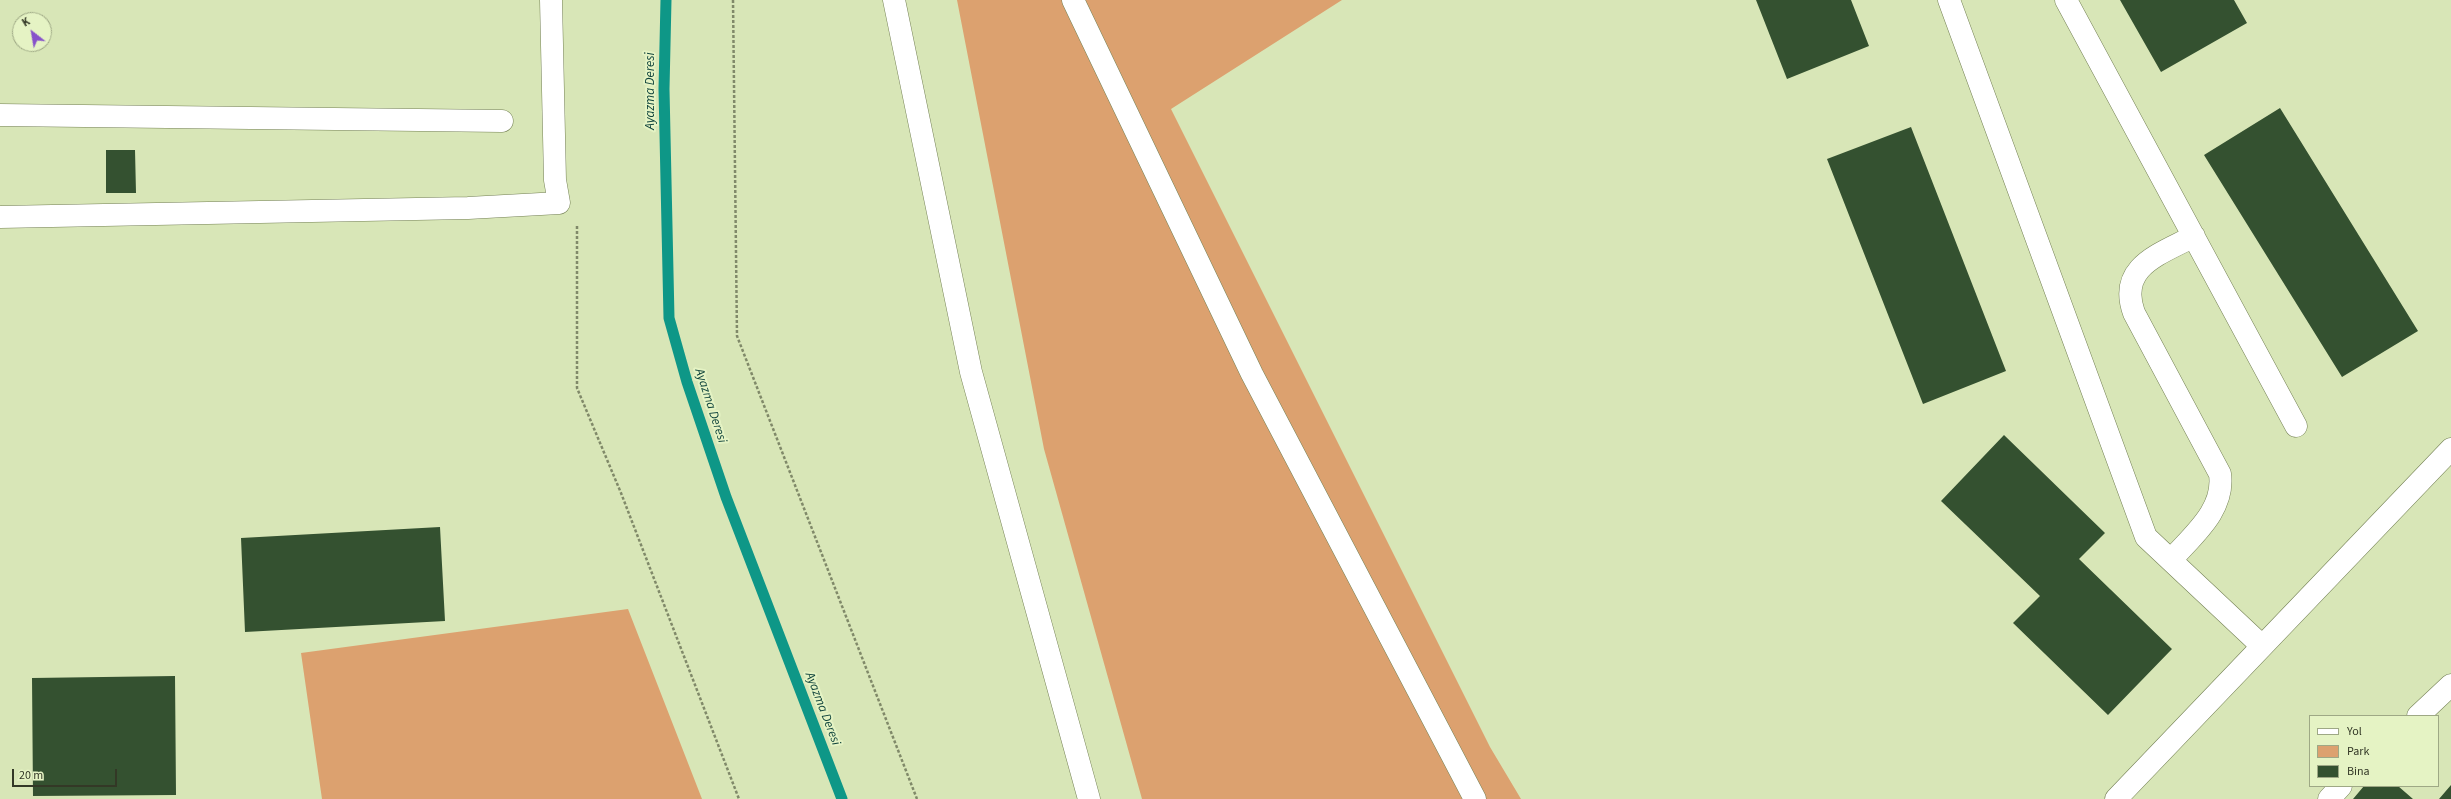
<!DOCTYPE html>
<style>
body{margin:0}
#map{position:relative;width:2451px;height:799px;overflow:hidden;background:#d8e6b7;font-family:"Source Sans 3",sans-serif}
canvas{display:block}
.legend{position:absolute;left:2309px;top:715px;width:130px;height:72px;box-sizing:border-box;background:#e5f3c4;border:1px solid #9ea885;margin:0;padding:5px 7px;list-style:none;font-size:12px;color:#333826}
.legend li{display:flex;align-items:center;gap:8px;height:20px}
.legend b{width:20px;border:1px solid #9ea885}
.north{position:absolute;left:12px;top:12px;width:40px;height:40px;box-sizing:border-box;background:#e5f3c4;border:1px solid #9ea885;border-radius:50%;rotate:329deg;font-size:11px;font-weight:700;line-height:16px;text-align:center;color:#333826}
.north::after{content:'';display:block;margin:auto;width:14px;height:18px;background:#8752ca;clip-path:polygon(50% 0,100% 100%,50% 72%,0 100%)}
.scale{position:absolute;left:12px;top:769px;width:105px;height:18px;box-sizing:border-box;border:2px solid #333826;border-top:0;padding-left:5px;font-size:12px;line-height:14px;white-space:nowrap;color:#333826;-webkit-text-stroke:3px #e5f3c4;paint-order:stroke}
</style>
<div id="map">
<canvas width="2451" height="799"></canvas>
<ul class="legend">
<li><b style="height:5px;background:#fff"></b>Yol</li>
<li><b style="height:11px;background:#dca16f"></b>Park</li>
<li><b style="height:11px;background:#345130"></b>Bina</li>
</ul>
<div class="north">K</div>
<div class="scale">20 m</div>
</div>
<script>
const context = document.querySelector('canvas').getContext('2d');
context.lineJoin = 'round';
function paint(path, color) { context.fillStyle = color; context.fill(path, 'evenodd'); }
function strokePath(path, color, width, dash) { context.strokeStyle = color; context.lineWidth = width; context.lineCap = dash ? 'butt' : 'round'; context.setLineDash(dash || []); context.stroke(path); }
function write(font, color, halo, rows, align = 'center') {
  context.font = font + ' "Source Sans 3",sans-serif'; context.lineWidth = 4; context.setLineDash([]); context.textBaseline = 'middle'; context.strokeStyle = halo; context.fillStyle = color; for (const [text, x, y, turn = 0] of rows) {
    context.save(); context.translate(x, y); context.rotate((+turn || 0) * Math.PI / 180); context.textAlign = isNaN(turn) ? turn : align; if (halo) context.strokeText(text, 0, 0); context.fillText(text, 0, 0); context.restore();
  }
}
const green = new Path2D(`
 M957,0h385l-171,109 319,638 31,52h-379l-98,-350z
 M628,609l74,190h-380l-21,-146z`);
const stream = new Path2D(`
 M666,0l-2,89 5,229 18,64 39,115 116,302`);
const building = new Path2D(`
 M1756,0h95l18,46 -82,33z
 M2120,0h114l13,23 -86,49z
 M2280,108l138,223 -76,46 -138,-222z
 M1911,127l95,244 -83,33 -96,-245z
 M106,150h29l1,43h-30z
 M2004,435l101,98 -26,26 93,90 -64,66 -95,-92 27,-27 -99,-95z
 M440,527l5,94 -200,11 -4,-94z
 M175,676l1,119 -143,1 -1,-118z
 M2451,785v14h-12z
 M2364,786h34l15,13h-60z`);
const path = new Path2D(`
 M733,0l4,336 180,463
 M577,226v162l44,105 118,306`);
const minor = new Path2D(`
 M894,0l77,372 118,427
 M1073,0l179,374 223,425
 M1949,0l197,537 116,109
 M2066,0l230,426
 M0,115l502,6
 M0,217l468,-9 91,-5 -4,-23 -4,-180
 M2171,560c22,-25 54,-50 49,-86l-86,-161c-17,-47 27,-59 60,-77
 M2418,716l33,-31
 M2116,799l335,-350
 M2329,799l12,-13`);
const waterNames = [
 ["Ayazma Deresi",651,91,-90],
 ["Ayazma Deresi",710,406,72],
 ["Ayazma Deresi",822,709,69]
];
paint(green, '#dca16f');
strokePath(stream, '#0e9787', 11);
paint(building, '#345130');
strokePath(minor, '#748055', 23);
strokePath(path, '#808969', 2.5, [3, 2]);
strokePath(minor, '#fff', 22);
write('italic 13px', '#0f433b', '#e5f3c4', waterNames);
</script>
